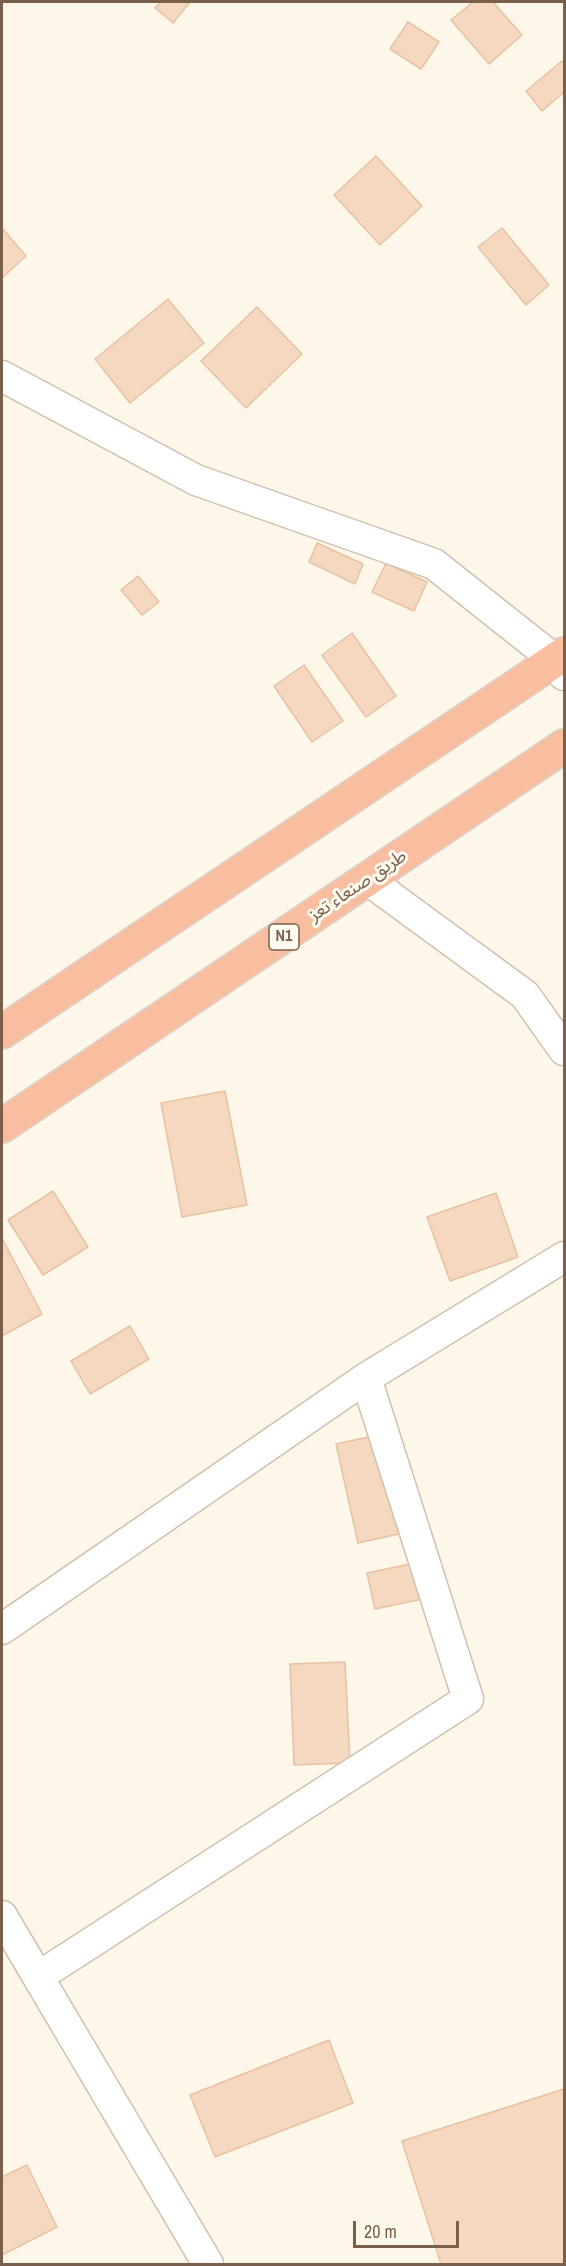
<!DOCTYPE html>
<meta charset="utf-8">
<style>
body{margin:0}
#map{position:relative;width:566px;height:2266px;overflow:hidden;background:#fdf7ea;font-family:"Archivo Narrow",sans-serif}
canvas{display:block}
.frame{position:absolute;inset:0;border:3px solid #7a604b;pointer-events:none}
.scale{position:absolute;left:353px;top:2221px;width:106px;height:27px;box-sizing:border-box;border:3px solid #7a604b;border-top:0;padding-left:8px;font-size:18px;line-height:21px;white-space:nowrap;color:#7a604b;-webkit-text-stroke:4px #fffbf1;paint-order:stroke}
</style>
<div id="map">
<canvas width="566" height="2266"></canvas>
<div class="frame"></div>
<div class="scale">20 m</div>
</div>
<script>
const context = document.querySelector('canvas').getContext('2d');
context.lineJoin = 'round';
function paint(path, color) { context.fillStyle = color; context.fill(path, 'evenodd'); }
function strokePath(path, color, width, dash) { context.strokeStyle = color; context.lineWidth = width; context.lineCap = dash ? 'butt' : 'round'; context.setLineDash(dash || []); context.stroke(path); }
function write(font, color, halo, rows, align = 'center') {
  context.font = font + ' "Archivo Narrow","Noto Sans Arabic",sans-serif'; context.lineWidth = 6; context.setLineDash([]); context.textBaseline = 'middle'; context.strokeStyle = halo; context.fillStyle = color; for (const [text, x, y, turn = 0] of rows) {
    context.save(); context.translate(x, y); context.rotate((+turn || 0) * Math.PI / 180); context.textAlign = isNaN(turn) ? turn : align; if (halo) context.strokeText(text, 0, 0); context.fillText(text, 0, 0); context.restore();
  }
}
const building = new Path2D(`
 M160,2h30l-17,21 -18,-15z
 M473,2h20l29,33 -33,29 -38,-44z
 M408,22l31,20 -18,27 -31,-20z
 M562,61l2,3v28l-22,19 -16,-20z
 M376,156l46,50 -42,39 -46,-50z
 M2,228l24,28 -24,22z
 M502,228l47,57 -23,20 -48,-58z
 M168,299l36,44 -74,60 -35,-44z
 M257,307l45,47 -56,54 -45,-47z
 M317,543l46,21 -8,20 -46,-22z
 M386,563l41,19 -13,29 -42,-19z
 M138,576l21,26 -17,13 -21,-25z
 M352,633l44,63 -30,21 -44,-62z
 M304,665l39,56 -31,21 -38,-56z
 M225,1091l22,114 -65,12 -21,-114z
 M53,1191l35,56 -45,28 -35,-55z
 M496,1193l22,64 -68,24 -23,-64z
 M2,1238l40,76 -40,22z
 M130,1326l19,33 -59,35 -19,-33z
 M378,1435l21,99 -41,9 -22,-99z
 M424,1561l8,36 -57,12 -8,-36z
 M345,1662l5,101 -56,2 -4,-101z
 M329,2040l24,63 -138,54 -25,-62z
 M564,2089v175h-123l-39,-123z
 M27,2165l30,62 -55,28v-78z`);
const street = new Path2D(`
 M2,376l194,104 238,84 121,96 9,15
 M368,880l157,115 39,55
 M2,1629l364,-251
 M2,1916l36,61
 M208,2264l-170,-287 430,-278 -102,-321 198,-121`);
const highway = new Path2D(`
 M2,1032l562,-378
 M2,1126l562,-380`);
const shields = [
 [284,937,30]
];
const shieldNames = [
 ["N1",284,937]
];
const streetNames = [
 ["طريق صنعاء تعز",358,886,-34]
];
paint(building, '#f4d9c0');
strokePath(building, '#e8c1a0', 1.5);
strokePath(street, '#d1c0ae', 33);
strokePath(highway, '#dad2cd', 36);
strokePath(street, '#fff', 30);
strokePath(highway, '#f9be9f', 33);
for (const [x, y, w] of shields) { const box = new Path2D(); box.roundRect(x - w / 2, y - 13, w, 26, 4.5); context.fillStyle = '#fffbf1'; context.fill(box); strokePath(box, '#7a604b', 1.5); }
write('bold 16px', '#7a604b', null, shieldNames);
write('18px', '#7a604b', '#fffbf1', streetNames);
</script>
